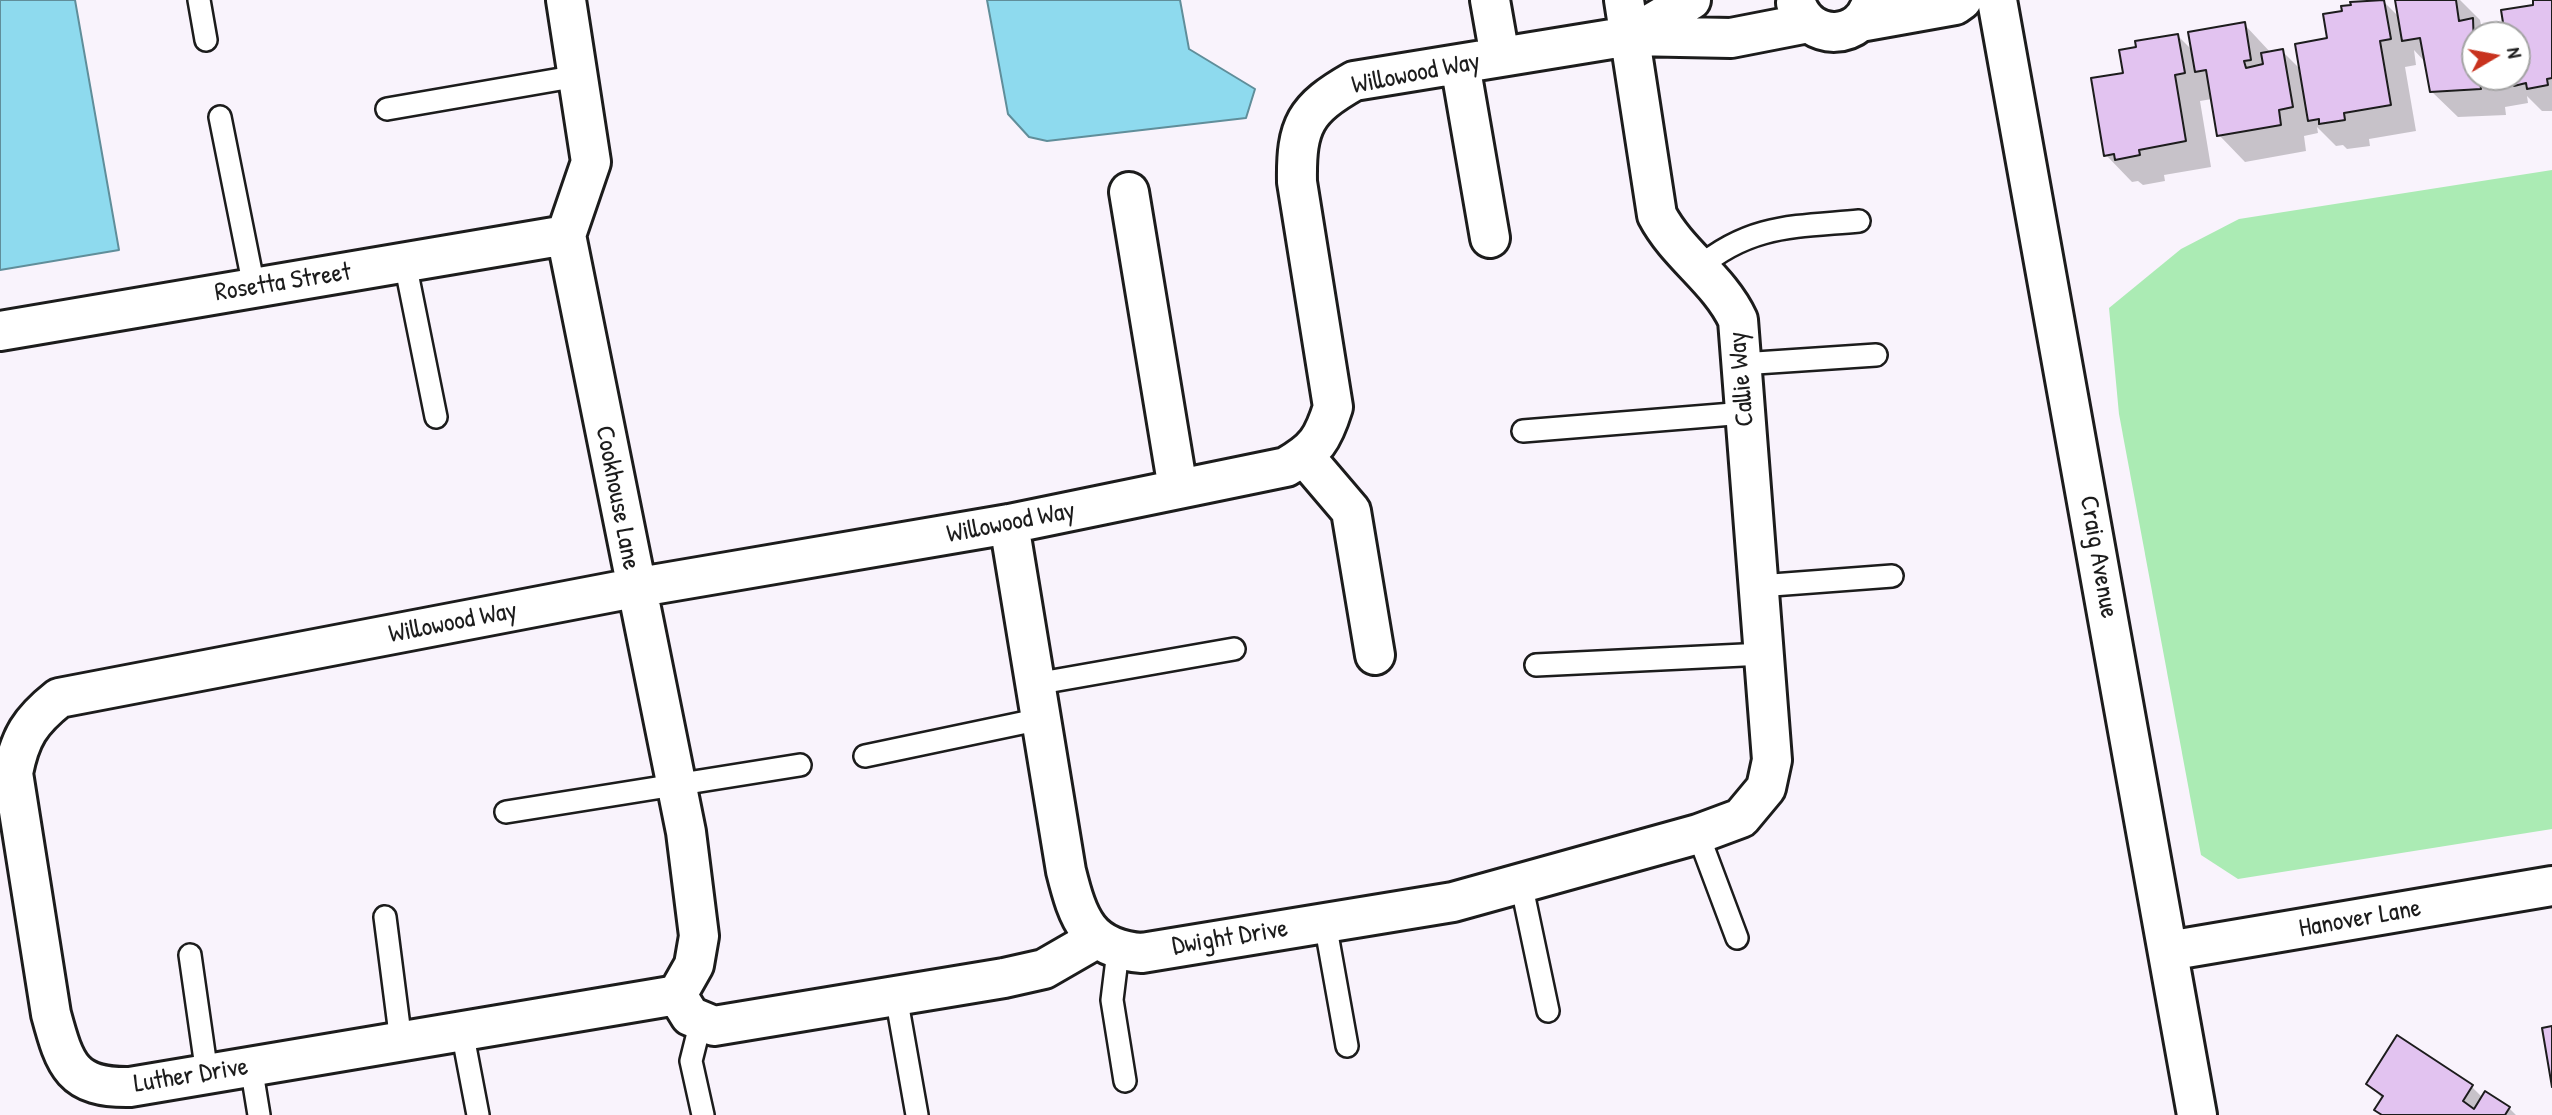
<!DOCTYPE html>
<style>
body{margin:0}
#map{position:relative;width:2552px;height:1115px;overflow:hidden;background:#f9f3fc;font-family:"Patrick Hand",sans-serif}
canvas{display:block}
.north{position:absolute;left:2461px;top:21px;width:70px;height:70px;box-sizing:border-box;background:#fff;border:2px solid #a4a4a4;border-radius:50%;rotate:80deg;font-size:19px;font-weight:700;line-height:28px;text-align:center;color:#1c1c1c}
.north::after{content:'';display:block;margin:auto;width:24px;height:32px;background:#c8321e;clip-path:polygon(50% 0,100% 100%,50% 72%,0 100%)}
</style>
<div id="map">
<canvas width="2552" height="1115"></canvas>
<div class="north">N</div>
</div>
<script>
const context = document.querySelector('canvas').getContext('2d');
context.lineJoin = 'round';
function paint(path, color) { context.fillStyle = color; context.fill(path, 'evenodd'); }
function strokePath(path, color, width, dash) { context.strokeStyle = color; context.lineWidth = width; context.lineCap = dash ? 'butt' : 'round'; context.setLineDash(dash || []); context.stroke(path); }
function write(font, color, halo, rows, align = 'center') {
  context.font = font + ' "Patrick Hand",sans-serif'; context.lineWidth = 6; context.setLineDash([]); context.textBaseline = 'middle'; context.strokeStyle = halo; context.fillStyle = color; for (const [text, x, y, turn = 0] of rows) {
    context.save(); context.translate(x, y); context.rotate((+turn || 0) * Math.PI / 180); context.textAlign = isNaN(turn) ? turn : align; if (halo) context.strokeText(text, 0, 0); context.fillText(text, 0, 0); context.restore();
  }
}
const green = new Path2D(`
 M2552,170v659l-314,50 -37,-24 -82,-441 -10,-106 72,-59 58,-30z`);
const water = new Path2D(`
 M0,0h75l44,250 -119,20z
 M987,0h193l9,49 66,40 -9,29 -199,23 -18,-4 -21,-23z`);
const shadow = new Path2D(`
 M2369,0l14,1 17,17 -3,-18h63l20,20 2,9 5,6h-12v42h42v-42h-10l28,-29 -1,-6h18v111h-10l-15,-15 1,7 -23,4 1,8 -48,2 -27,-26 -5,-28 -12,-13 2,15 -11,2 11,64 -47,8 1,7 -23,3 -4,-4 -7,1 -19,-19 1,6 -14,3 2,15 -61,11 -26,-27 -7,-36 -12,2 11,66 -47,8 1,6 -22,4 -5,-4 -6,1 -26,-27 19,-81 13,-26 39,-13 16,16 51,-27 27,29 11,-2 19,19 28,-30 15,-28 9,-6 -1,-3z
 M2368,1084l104,3 11,11 26,10 7,7h-134l-5,-5 6,-11z`);
const building = new Path2D(`
 M2384,0l7,39 -11,2 11,64 -47,8 1,7 -26,4v-5l-11,2 -13,-77 32,-6 -4,-24 19,-3 -1,-5 10,-1 -1,-3z
 M2395,0h61l3,21 14,-3 2,59h27l-22,4 1,8 -51,3 -10,-54 -18,3z
 M2533,0h19v78l-5,1 1,6 -21,4 -1,-6 -12,3 3,-51h-12l-4,-25 32,-5z
 M2245,22l6,38 -7,1 2,7 17,-4 -2,-11 22,-4 10,58 -14,3 2,15 -64,11 -11,-66 -11,2 -7,-40z
 M2178,34l7,39 -10,2 11,66 -47,9 1,5 -25,5 -1,-6 -10,2 -13,-78 32,-5 -4,-23 17,-3 -1,-6z
 M2552,1026v61l-10,-59z
 M2397,1035l76,50 -10,16 11,8 11,-18 25,16 -5,8h-123l-8,-5 9,-14 -17,-12z`);
const service = new Path2D(`
 M199,0l7,40
 M387,109l191,-33
 M220,117l34,170
 M405,263l31,154
 M1698,268c53,-44 96,-41 161,-47
 M1741,364l135,-9
 M1523,431l222,-18
 M1759,586l133,-10
 M1536,665l228,-11
 M1035,684l199,-35
 M865,756l176,-37
 M506,812l294,-47
 M1698,834l39,104
 M1521,883l27,128
 M385,917l16,125
 M1325,923l22,123
 M1118,951l-6,49 13,81
 M190,955l17,119
 M896,996l21,119
 M701,1021l-10,40 12,54
 M462,1031l16,84
 M251,1066l8,49`);
const minor = new Path2D(`
 M566,0l25,162 -25,73 120,597 13,104 -5,29 -17,30
 M1490,0l10,57
 M1796,3c13,40 67,38 76,-3
 M1860,22l95,-17 7,-5
 M1630,36l61,-36
 M1460,64l30,174
 M1129,192l49,297
 M0,331l566,-96
 M1305,457l46,54 24,144
 M1009,524l57,347c12,48 22,78 76,82l311,-51 245,-68 43,-16 25,-30 6,-28 -34,-440c-19,-41 -60,-65 -81,-105l-33,-215
 M677,995l-547,92c-58,1 -65,-21 -79,-73l-38,-241c7,-36 17,-52 46,-75l575,-110 375,-64 277,-57c30,-17 37,-28 47,-60l-36,-225c-1,-57 8,-73 57,-101l276,-45 101,2 77,-15
 M677,995l13,21 24,10 290,-48 40,-9 52,-30`);
const tertiary = new Path2D(`
 M1997,0l200,1115
 M2168,951l384,-65`);
const streetNames = [
 ["Willowood Way",1416,74,-11],
 ["Rosetta Street",283,283,-9],
 ["Callie Way",1742,379,-95],
 ["Cookhouse Lane",617,498,79],
 ["Willowood Way",1011,523,-11],
 ["Craig Avenue",2098,557,80],
 ["Willowood Way",453,623,-11],
 ["Hanover Lane",2360,919,-10],
 ["Dwight Drive",1230,938,-9],
 ["Luther Drive",191,1076,-9]
];
paint(green, '#abebb4');
paint(water, '#8edaee');
strokePath(water, '#608e9a', 2);
paint(shadow, '#0003');
paint(building, '#e2c3f0');
strokePath(building, '#1c1c1c', 2);
strokePath(service, '#1c1c1c', 26);
strokePath(minor, '#1c1c1c', 44);
strokePath(tertiary, '#1c1c1c', 44);
strokePath(service, '#fff', 21);
strokePath(minor, '#fff', 38);
strokePath(tertiary, '#fff', 38);
write('26px', '#1c1c1c', '#fff', streetNames);
</script>
